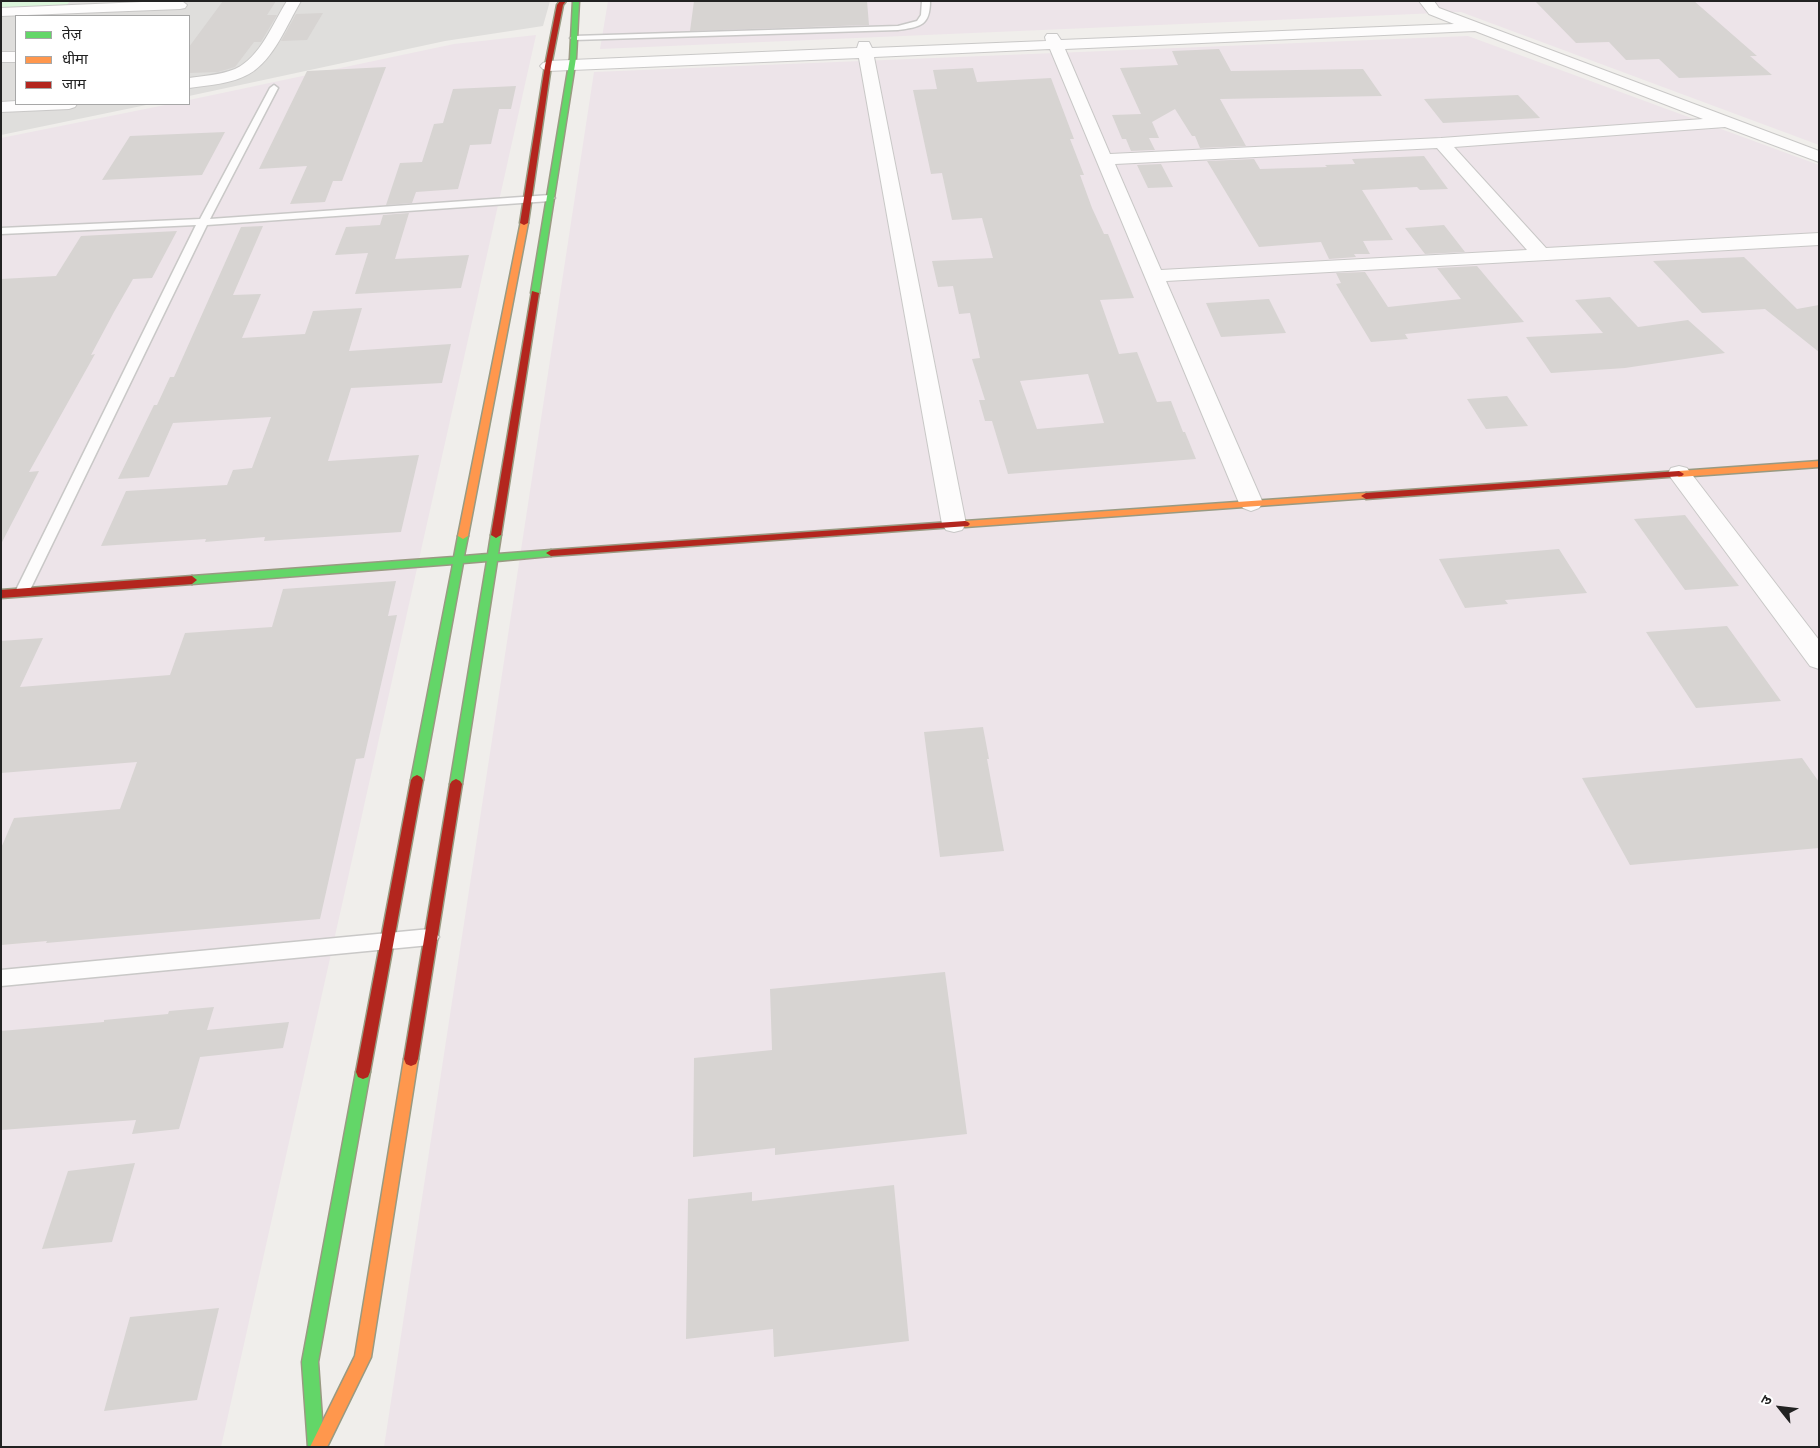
<!DOCTYPE html>
<meta charset="utf-8">
<style>
body{margin:0}
#map{position:relative;width:1820px;height:1448px;overflow:hidden;background:#f0eeeb;font-family:Karla,"Noto Sans Devanagari",sans-serif}
canvas{display:block}
.frame{position:absolute;inset:0;border:2px solid #222;pointer-events:none}
.legend{position:absolute;left:15px;top:15px;width:175px;height:90px;box-sizing:border-box;background:#fff;border:1px solid #a7a7a7;margin:0;padding:6px 9px;list-style:none;font-size:15px;color:#222}
.legend li{display:flex;align-items:center;gap:10px;height:25px}
.legend b{width:25px;border:1px solid #a7a7a7}
.north{position:absolute;left:1755px;top:1383px;width:50px;height:50px;-webkit-text-stroke:4px #fff;paint-order:stroke;rotate:299deg;font-size:14px;font-weight:700;line-height:20px;text-align:center;color:#222}
.north::after{content:'';display:block;margin:auto;width:18px;height:22px;background:#222;clip-path:polygon(50% 0,100% 100%,50% 72%,0 100%)}
</style>
<div id="map">
<canvas width="1820" height="1448"></canvas>
<div class="frame"></div>
<ul class="legend">
<li><b style="height:6px;background:#63d668"></b>तेज़</li>
<li><b style="height:6px;background:#ff974d"></b>धीमा</li>
<li><b style="height:6px;background:#b3261e"></b>जाम</li>
</ul>
<div class="north">उ</div>
</div>
<script>
const context = document.querySelector('canvas').getContext('2d');
context.lineJoin = 'round';
function paint(path, color) { context.fillStyle = color; context.fill(path, 'evenodd'); }
function strokePath(path, color, width, dash) { context.strokeStyle = color; context.lineWidth = width; context.lineCap = dash ? 'butt' : 'round'; context.setLineDash(dash || []); context.stroke(path); }
const residential = new Path2D(`
 M1,1h549l-7,25 -98,15 -256,55v-80h-173v88h135l-150,31z`);
const industrial = new Path2D(`
 M608,1h1211v144l-358,-133 -861,37z
 M536,35l-315,1412h-220v-1309l169,-34h19v-4l265,-56z
 M1468,36l351,129v1282h-1435l210,-1375z`);
const park = new Path2D(`
 M1,1h69l-4,5 -65,2z`);
const building = new Path2D(`
 M223,1h53l-9,14h10l-16,27h-7l-19,25 -17,5 -29,1v-26z
 M694,1h173l2,24 -179,6z
 M1535,1h159l63,55h-7l22,19 -93,3 -20,-19 -33,1 -17,-18 -33,1z
 M323,13l-16,27 -26,1 15,-27z
 M1219,49l12,22 132,-2 19,27 -162,3 26,47 -46,2 -5,-12h-3l-17,-27 -23,13 7,16h-10l6,12 -24,1 -5,-12h-4l-10,-24 29,-1 -21,-46 58,-3 -6,-14z
 M386,67l-44,114h-9l-8,21 -35,2 17,-38 -48,3 48,-98z
 M973,68l4,14 74,-4 23,61h-4l14,36h-4l12,33 12,26h4l26,64 -34,2 19,54 18,-2 20,50 14,-1 12,31h2l11,27 -188,15 -16,-53h-7l-6,-21h6l-13,-41 8,-1 -10,-45 -11,1 -6,-28 -15,1 -6,-26 61,-3 -11,-40 -30,2 -10,-47 -11,1 -18,-84 24,-1 -4,-19zM1088,374l16,49 -67,6 -17,-48z
 M516,86l-5,23h-12l-8,35 -21,1 -12,44 -42,3 -4,11 -26,2 14,-42 22,-1 12,-38 9,-1 10,-34z
 M1518,95l22,23 -97,5 -19,-24z
 M225,132l-23,43 -100,5 28,-44z
 M1424,156l24,33 -28,1 -3,-3 -55,3 31,50 -30,1 7,13h-16l2,3 -27,2 -8,-17 -62,5 -52,-86 47,-2 6,10 67,-2 -2,-2 30,-1 -3,-5z
 M1161,164l12,23 -25,1 -11,-23z
 M409,213l-14,46 74,-4 -8,33 -106,6 13,-41 -33,2 11,-28 34,-2 3,-10z
 M1444,225l21,27 -40,2 -20,-26z
 M263,226l-30,69 28,-1 -19,44 63,-4 8,-23 49,-3 -13,43 102,-7 -9,39 -91,5 -23,73 91,-6 -18,77 -137,9 1,-4 -60,5 1,-3 -105,7 25,-55 101,-6 6,-15 19,-2 19,-51 -98,6 -24,54 -31,2 36,-74h3l13,-28h4l67,-150z
 M177,231l-25,47 -19,1 -19,33 -23,43 4,-1 -66,118 10,-1 -38,73v-265l55,-3 25,-40z
 M1744,257l53,52 22,-4v47l-54,-43 -63,4 -49,-52z
 M1477,266l47,56 -119,12 3,5 -37,3 -35,-58 5,-1 -5,-10 29,-1 23,35 73,-8 -24,-31z
 M1610,297l28,30 50,-7 37,33 -100,15 -74,5 -25,-36 77,-4 -28,-33z
 M1269,299l17,34 -65,4 -15,-34z
 M1507,396l21,30 -42,3 -19,-30z
 M1685,515l54,71 -54,4 -51,-71z
 M1559,549l28,44 -82,7 3,4 -43,4 -26,-49z
 M396,581l-8,35 9,-1 -33,143 -8,1 -36,160 -274,24 1,-2 -46,4v-97l13,-30 106,-9 17,-47 -136,11v-132l42,-3 -23,49 150,-12 15,-42 87,-6 11,-38z
 M1727,626l54,75 -85,7 -50,-76z
 M983,727l6,32h-2l17,92 -64,6 -16,-125z
 M1802,758l17,24v66l-189,17 -48,-87z
 M945,972l22,162 -192,21v-7l-82,9 1,-99 78,-8 -2,-61z
 M214,1007l-7,23 82,-8 -6,26 -83,9 -21,72 -47,5 4,-14 -135,10v-99l103,-9v-2l64,-6 1,-3z
 M135,1163l-23,79 -70,7 26,-78z
 M894,1185l15,156 -135,16 -1,-28 -87,10 2,-140 64,-7v9z
 M219,1308l-22,92 -93,11 26,-94z`);
const lane = new Path2D(`
 M922,1h8c0,25 -10,26 -32,29l-324,10 -4,-2 4,-2 324,-10 19,-5 4,-6z
 M274,85l4,3 -68,131 340,-24 5,3 -5,3 -343,24 -178,367 -2,3h-10l-2,-3 181,-367 -195,9v-6l199,-9 70,-131z
 M430,929l6,3 3,5 -3,5 -6,3 -429,41v-16z`);
const street = new Path2D(`
 M166,1h16l5,4 -2,3 -5,1 -179,7v-8z
 M287,1h14c-14,23 -27,59 -52,73 -17,10 -41,11 -60,14v-10c15,-2 31,-3 46,-9 25,-11 38,-46 52,-68z
 M1419,1h15l5,7 380,143v11l-94,-35 -271,20 92,101 273,-15v12l-653,36 97,222 -4,5 -8,3 -8,-3 -4,-5 -189,-454 -176,8 92,467 -4,6 -8,2 -8,-2 -4,-6 -83,-466 -311,13 -5,-2 -3,-3 3,-3 5,-2 309,-13 2,-6h10l3,6 174,-7 -1,-4 2,-3h10l4,6 393,-16 -25,-10zM1475,31l228,88 -262,19 -331,16 -45,-105zM1437,148l90,102 -366,20 -46,-106z
 M1,52h15v10h-15z
 M16,101v3h61l-2,3 -6,2 -68,3v-10z
 M1679,466l8,2 132,172v29l-9,-3 -139,-188 -3,-5 3,-5z`);
const fast = new Path2D(`
 M573,1h6l-3,57 -37,235 -4,2 -4,-2 39,-235z
 M496,532l5,3 -3,19 53,-4 5,3 -5,3 -54,5 -35,223 -2,3h-8l-2,-3 37,-223 -24,2 -40,217 -2,3h-8l-2,-3 42,-216 -261,20 -5,-4 5,-4 262,-19 4,-21 5,-3 5,3 -4,20 24,-2 3,-19z
 M363,1065l5,2 2,5 -52,290 6,85h-16l-6,-85 54,-290 2,-5z`);
const slow = new Path2D(`
 M521,221l7,2 -60,313 -5,3 -5,-3z
 M1819,461v6l-140,10 -5,-3 5,-3z
 M1366,493l3,1v4l-404,29 -5,-3 5,-3z
 M411,1052l5,2 2,5 -47,298 -44,90h-17l45,-91 49,-297 2,-5z`);
const jam = new Path2D(`
 M560,1h6l-3,4 -12,61 -23,157 -4,2 -4,-2 25,-157 12,-61z
 M532,291l7,2 -38,242 -5,3 -5,-3z
 M1679,471l5,3 -2,2 -316,23 -5,-3 5,-3z
 M965,521l3,1 2,2 -2,2 -417,30 -5,-3 5,-3z
 M192,576l5,4 -5,4 -191,14v-8z
 M417,775l4,2 2,3 -53,292 -2,5 -5,2 -5,-2 -2,-5 55,-292 2,-3z
 M456,779l4,2 2,3 -44,275 -2,5 -5,2 -5,-2 -2,-5 46,-275 2,-3z`);
paint(residential, '#dfdedc');
paint(industrial, '#ede4e9');
paint(park, '#daf5da');
paint(building, '#d7d4d2');
strokePath(lane, '#c9c8c7', 3);
strokePath(street, '#c9c8c7', 2);
strokePath(fast, '#999a82', 3);
strokePath(slow, '#999a82', 3);
strokePath(jam, '#999a82', 3);
paint(lane, '#fdfcfc');
paint(street, '#fdfcfc');
paint(fast, '#63d668');
paint(slow, '#ff974d');
paint(jam, '#b3261e');
</script>
